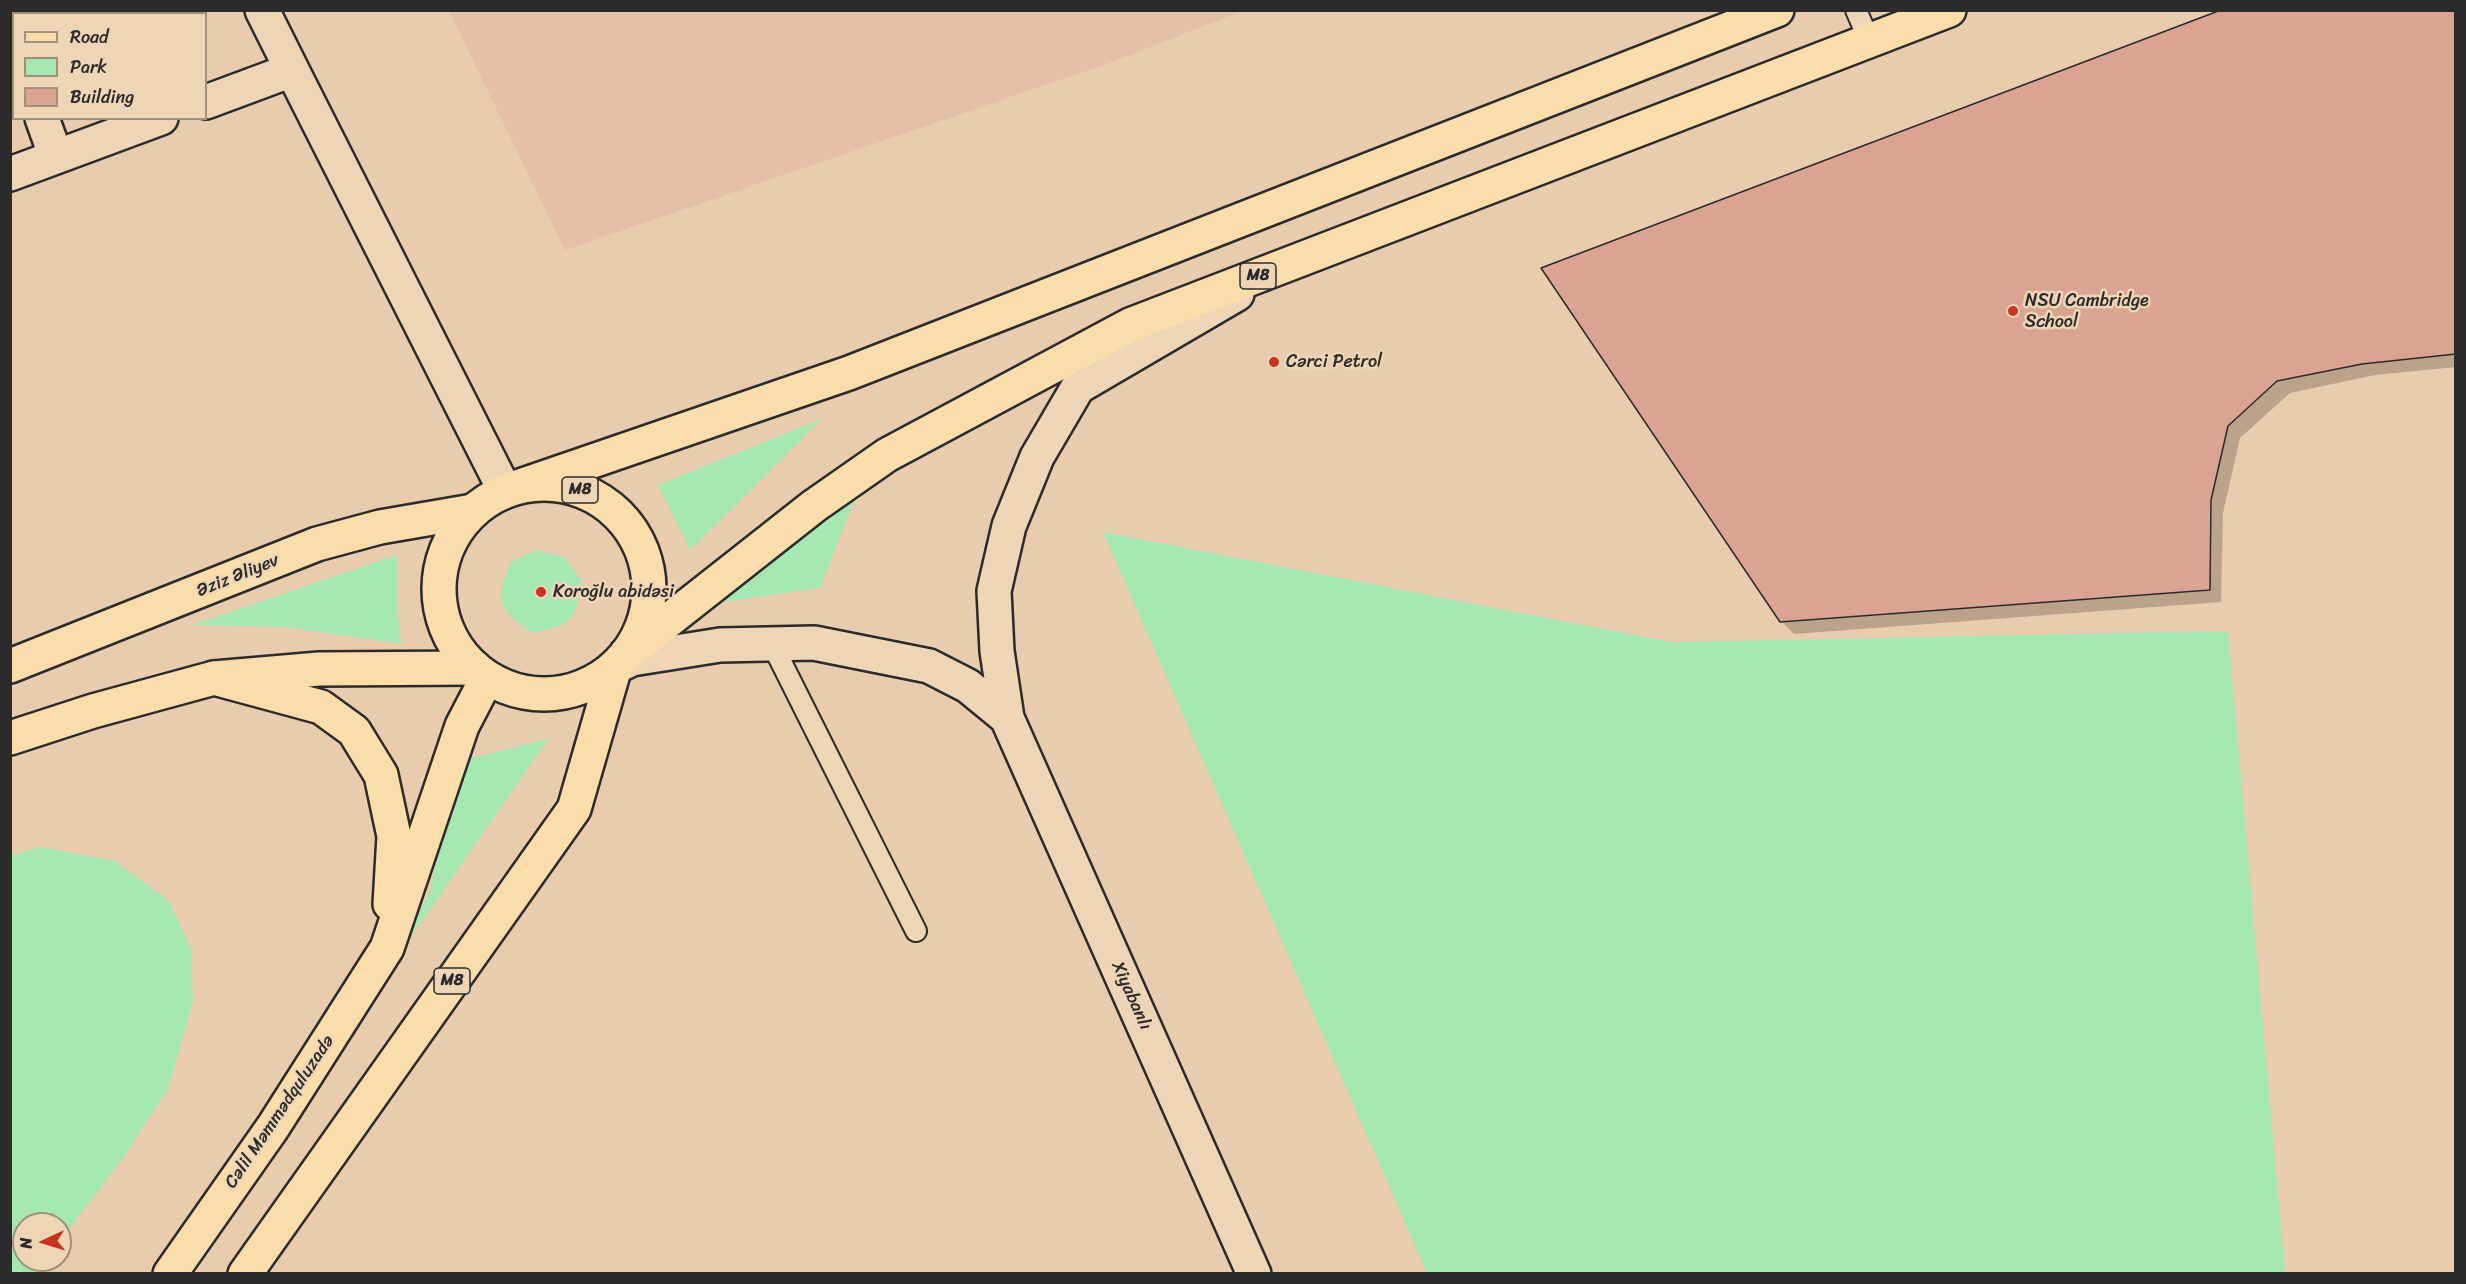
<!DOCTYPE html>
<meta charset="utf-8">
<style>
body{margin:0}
#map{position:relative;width:2466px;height:1284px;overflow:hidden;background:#e9cbae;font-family:Sriracha,sans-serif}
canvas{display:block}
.frame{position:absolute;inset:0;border:12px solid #2b2b2b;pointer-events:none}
.legend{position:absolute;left:12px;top:12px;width:195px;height:108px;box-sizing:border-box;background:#edd5b5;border:2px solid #9f917e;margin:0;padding:8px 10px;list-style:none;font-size:18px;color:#2b2b2b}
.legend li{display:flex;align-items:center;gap:12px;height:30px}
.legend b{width:30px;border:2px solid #9f917e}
.north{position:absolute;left:12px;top:1212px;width:60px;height:60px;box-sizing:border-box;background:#edd5b5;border:2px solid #9f917e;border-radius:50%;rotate:266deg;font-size:16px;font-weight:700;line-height:24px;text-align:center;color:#2b2b2b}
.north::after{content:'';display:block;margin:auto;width:21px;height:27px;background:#c8321e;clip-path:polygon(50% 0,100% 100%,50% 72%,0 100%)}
</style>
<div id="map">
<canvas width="2466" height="1284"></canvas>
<div class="frame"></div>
<ul class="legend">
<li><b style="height:8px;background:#fbddab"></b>Road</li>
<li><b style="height:16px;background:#a5e8b2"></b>Park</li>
<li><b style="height:16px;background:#dba492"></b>Building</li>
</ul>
<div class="north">N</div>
</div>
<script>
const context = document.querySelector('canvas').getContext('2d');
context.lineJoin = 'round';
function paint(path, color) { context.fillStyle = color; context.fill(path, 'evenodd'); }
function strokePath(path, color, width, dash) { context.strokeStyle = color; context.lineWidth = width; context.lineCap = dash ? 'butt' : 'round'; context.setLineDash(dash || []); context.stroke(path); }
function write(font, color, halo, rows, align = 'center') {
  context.font = font + ' Sriracha,sans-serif'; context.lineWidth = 5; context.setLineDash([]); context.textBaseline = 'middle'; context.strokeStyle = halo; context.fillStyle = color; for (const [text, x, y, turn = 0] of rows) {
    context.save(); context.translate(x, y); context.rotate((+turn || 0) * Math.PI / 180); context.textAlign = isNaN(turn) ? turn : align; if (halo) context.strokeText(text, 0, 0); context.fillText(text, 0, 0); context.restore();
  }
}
const built = new Path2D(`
 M449,11h793l-130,51 -547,188z`);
const green = new Path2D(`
 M822,419l-132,131 -32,-65z
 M856,495l-36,93 -97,14 54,-57z
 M1103,532l568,110 557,-11 57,642h-858z
 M536,550l28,7 17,23c-4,40 -10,47 -50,52 -34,-24 -36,-33 -20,-70z
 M397,555v52l4,37 -114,-17 -95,-2z
 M549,738l-147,212 29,-62 19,-126 39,-8z
 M40,847l75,14 53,39 23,48 2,54 -25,87 -45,69 -63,83v-17h-36v36h21l-10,13h-24v-417z`);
const shadow = new Path2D(`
 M2456,10v357l-81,8 -85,18 -50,45 -17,75 -2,89 -427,32 -13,-13z`);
const building = new Path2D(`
 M2221,10h235v344l-94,10 -85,17 -49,45 -17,74 -1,90 -430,32 -239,-354z`);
const service = new Path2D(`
 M1856,10l13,30
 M772,644l144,287`);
const minor = new Path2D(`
 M262,10l30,60
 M10,34l4,8
 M206,102l86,-32 213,421
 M42,118l14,39
 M10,174l151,-56`);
const secondary = new Path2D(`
 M1237,294l-159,93 -41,70 -28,69 -15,65 3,60 10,67 247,556
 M615,667l17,-8 88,-14 94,-2 115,23 39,20 39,32`);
const primary = new Path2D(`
 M10,666l307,-122 63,-17 93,-16
 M10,738l83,-27 121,-33 105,-9 156,-1`);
const trunk = new Path2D(`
 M439 589a105 105 0 1 1 210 0a105 105 0 1 1-210 0Z
 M517,487l332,-114 928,-363
 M626,654l188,-148 73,-51 243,-130 819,-315
 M214,678l107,29 33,24 27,44 13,61 -4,68
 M170,1274l103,-147 114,-179 75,-222 25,-48
 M245,1274l329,-465 41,-142`);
const markers = [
 [2013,311,6,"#c8321e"],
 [1274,362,6,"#c8321e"],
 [541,592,6,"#c8321e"]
];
const shields = [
 [1258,276,36],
 [580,490,36],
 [452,981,36]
];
const shieldNames = [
 ["M8",1258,276],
 ["M8",580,490],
 ["M8",452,981]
];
const poiNames = [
 ["NSU Cambridge",2025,301],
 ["School",2025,322],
 ["Cərci Petrol",1286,362],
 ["Koroğlu abidəsi",553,592]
];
const streetNames = [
 ["Əziz Əliyev",238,576,-22],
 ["Xiyabanlı",1131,996,66],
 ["Cəlil Məmmədquluzadə",280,1112,-56]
];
paint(built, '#e5bfa6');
paint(green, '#a5e8b2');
paint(shadow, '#0003');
paint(building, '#dba492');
strokePath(building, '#2b2b2b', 1.5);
strokePath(service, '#2b2b2b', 24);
strokePath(minor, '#2b2b2b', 38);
strokePath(secondary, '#2b2b2b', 38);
strokePath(primary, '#2b2b2b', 38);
strokePath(trunk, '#2b2b2b', 38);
strokePath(service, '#edd5b5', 20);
strokePath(minor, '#edd5b5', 33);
strokePath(secondary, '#edd5b5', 33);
strokePath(primary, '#fbddab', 33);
strokePath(trunk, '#fbddab', 33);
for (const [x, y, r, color] of markers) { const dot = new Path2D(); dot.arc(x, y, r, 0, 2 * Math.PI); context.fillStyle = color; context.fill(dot); strokePath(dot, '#edd5b5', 2); }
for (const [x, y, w] of shields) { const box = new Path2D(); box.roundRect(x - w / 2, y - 13, w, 26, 4.5); context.fillStyle = '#edd5b5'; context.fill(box); strokePath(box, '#2b2b2b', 1.5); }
write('bold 16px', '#2b2b2b', null, shieldNames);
write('18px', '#2b2b2b', '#edd5b5', poiNames, 'left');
write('18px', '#2b2b2b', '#edd5b5', streetNames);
</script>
